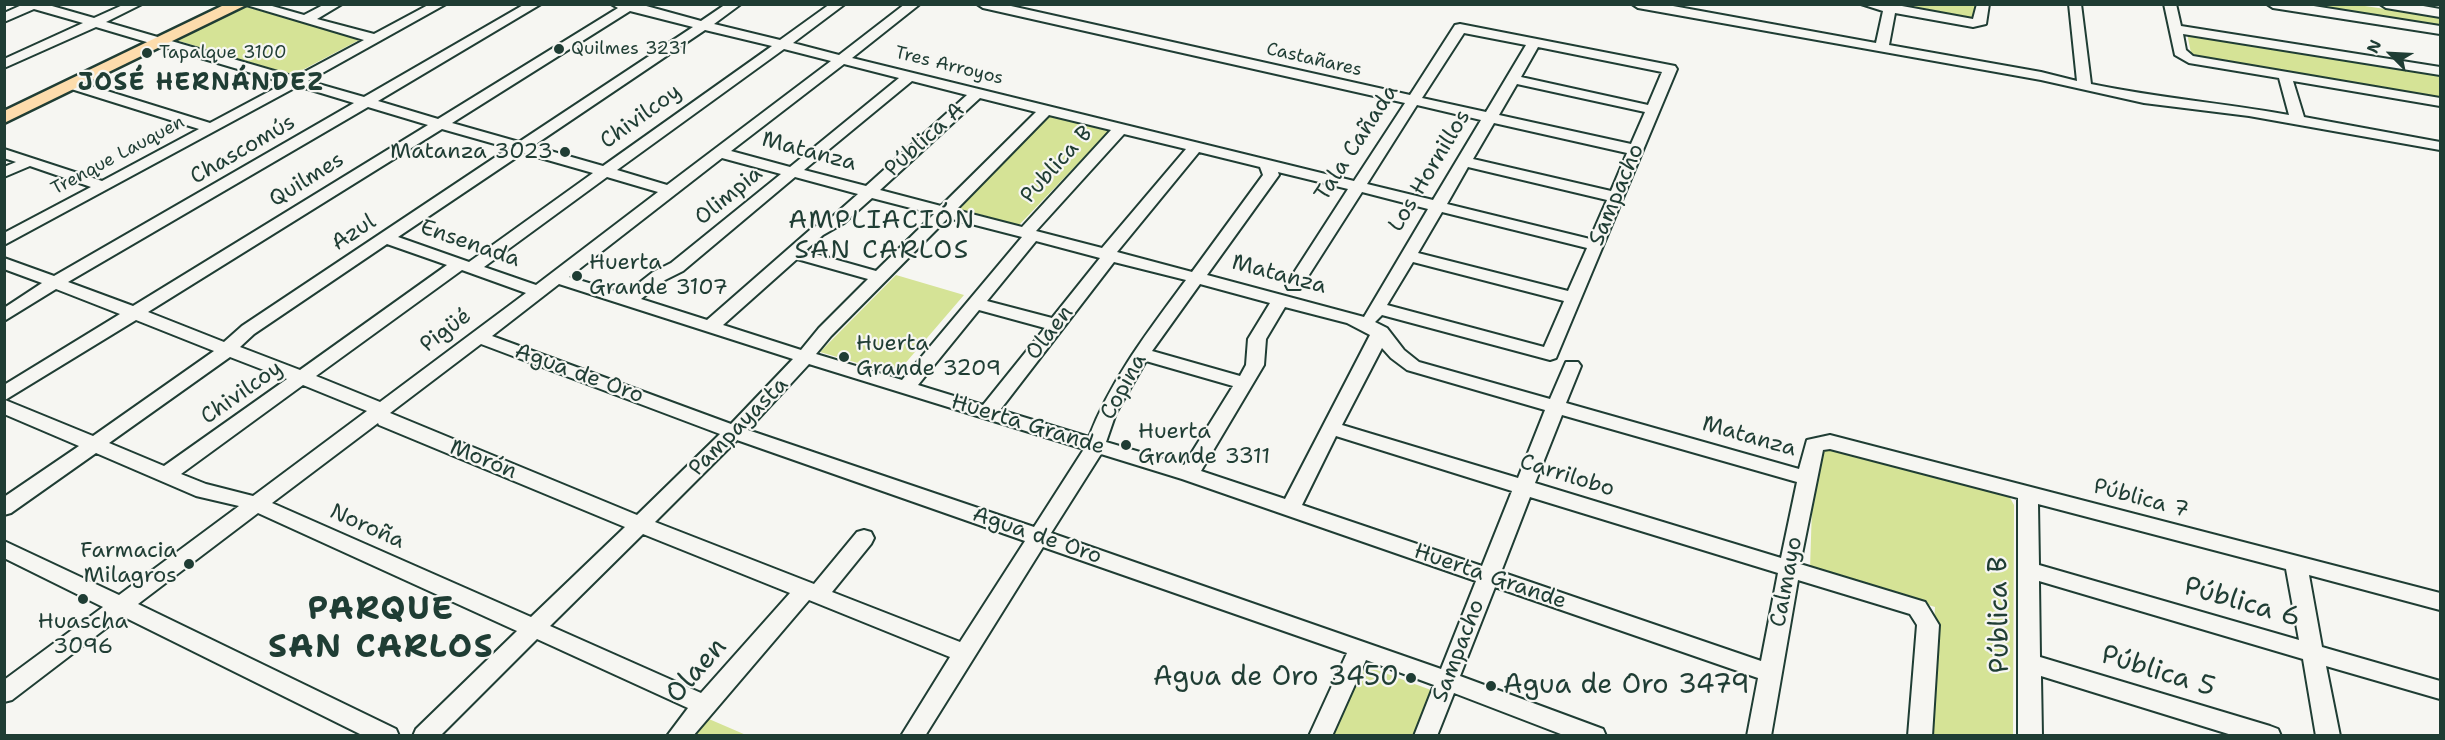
<!DOCTYPE html>
<meta charset="utf-8">
<style>
body{margin:0}
#map{position:relative;width:2445px;height:740px;overflow:hidden;background:#f6f6f2;font-family:"Shantell Sans",sans-serif}
canvas{display:block}
.frame{position:absolute;inset:0;border:6px solid #1f3d34;pointer-events:none}
.north{position:absolute;left:2361px;top:24px;width:60px;height:60px;-webkit-text-stroke:4px #f6f6f2;paint-order:stroke;rotate:294deg;font-size:16px;font-weight:700;line-height:24px;text-align:center;color:#1f3d34}
.north::after{content:'';display:block;margin:auto;width:21px;height:27px;background:#1f3d34;clip-path:polygon(50% 0,100% 100%,50% 72%,0 100%)}
</style>
<div id="map">
<canvas width="2445" height="740"></canvas>
<div class="frame"></div>
<div class="north">N</div>
</div>
<script>
const context = document.querySelector('canvas').getContext('2d');
context.lineJoin = 'round';
function paint(path, color) { context.fillStyle = color; context.fill(path, 'evenodd'); }
function strokePath(path, color, width, dash) { context.strokeStyle = color; context.lineWidth = width; context.lineCap = dash ? 'butt' : 'round'; context.setLineDash(dash || []); context.stroke(path); }
function write(font, color, halo, rows, align = 'center') {
  context.font = font + ' "Shantell Sans",sans-serif'; context.lineWidth = 4.5; context.setLineDash([]); context.textBaseline = 'middle'; context.strokeStyle = halo; context.fillStyle = color; for (const [text, x, y, turn = 0] of rows) {
    context.save(); context.translate(x, y); context.rotate((+turn || 0) * Math.PI / 180); context.textAlign = isNaN(turn) ? turn : align; if (halo) context.strokeText(text, 0, 0); context.fillText(text, 0, 0); context.restore();
  }
}
const green = new Path2D(`
 M239,5l122,34 -68,36 -124,-37z
 M1881,5h98l-6,15z
 M2291,5h67l82,12v10z
 M2187,33l253,42v23l-241,-40 -8,-5z
 M1047,115l62,16 -90,94 -67,-18z
 M896,275l68,20 -68,79 -76,-22z
 M1814,445l194,49 6,11 -1,230h-85l7,-128 -125,-38z
 M1355,662l76,28 -18,45 -92,1z
 M702,716l44,19 -60,1z`);
const minor = new Path2D(`
 M24,4h21l49,14 31,-14h17l-36,18 189,55 69,-37 -121,-36h22l39,11 21,-11h17l-25,15 57,15 56,-30h16l-138,77 56,16 161,-93h16l-163,97 60,18 180,-111 -7,-4h28l62,17 25,-17h15l-27,20 66,16 50,-36h15l-52,39 46,12 66,-51h15l-68,54 502,123 51,-78 -422,-95 -6,-4h25l408,91 45,-70 5,-1 215,42 2,3 -121,289 -6,2 -168,-45 -7,7 12,6 17,22 15,12 131,37 16,-37h12l3,4 -15,37 233,66 8,-29 23,-5 610,158v17l-131,-35 13,72 118,34v18l-114,-33 14,70h-24l-13,-77 -264,-78 1,76 230,69 8,3 3,7h-46l-194,-60 1,60h-24v-238l-188,-49 -7,1 -23,114 125,38 14,23 -7,111h-24l9,-111 -7,-11 -112,-34 -27,156h-24l11,-58 -263,-91 -35,89 143,53 3,7h-40l-112,-43 -17,43h-23l20,-51 -68,-25 -34,76h-23l38,-83 -304,-106 -118,189h-24l49,-79 -141,-57 -116,136h-26l21,-28 -151,-69 -97,97h-27l3,-7 101,-98 -259,-118 -120,91 258,125 3,7h-35l-242,-120 -110,84 -8,2v-22l99,-73 -99,-49v-17l115,54 120,-89 -43,-10 -100,-43 -85,60 -7,2v-18l75,-51 -75,-32v-29l116,-71 -64,-25 -52,32v-13l38,-25 -38,-14v-11l50,18 300,-173 -56,-17 -294,159v-12l87,-46 -61,-21 -26,11v-10l12,-5 -12,-4v-9l98,32 97,-52 -131,-41 -2,-3 2,-3h10l132,41 75,-40 -189,-56 -92,41v-9l79,-36 -49,-14 -30,13v-9zM630,11l63,16 -174,115 -67,-19zM705,30l67,16 -169,120 -70,-20zM1464,33l62,12 -40,67 -64,-14zM1538,47l124,25 -14,33 -127,-28zM784,49l47,12 -164,124 -50,-15zM844,64l55,14 -109,89 -59,-16zM912,81l55,14 -101,91 -62,-16zM1517,84l128,28 -14,32 -132,-29zM980,98l56,14 -95,94 -61,-16zM1417,105l64,15 -48,80 -66,-16zM368,107l60,18 -295,181 -65,-24zM1049,115l62,15 -89,97 -66,-17zM1494,123l133,30 -16,38 -138,-32zM442,129l67,19 -267,178 -18,16 -76,-30zM1124,134l62,15 -84,99 -66,-17zM1199,152l61,15 3,8 -71,97 -75,-20zM523,153l70,20 -124,89 -71,-25zM722,158l59,16 -110,89 -18,9 -28,22 -56,-17zM1468,167l139,33 -17,39 -143,-35zM1278,172l70,17 -62,96 2,4h12l62,-97 66,17 -64,108 -157,-42 72,-100zM607,177l51,15 -122,93 -52,-18zM795,177l63,17 -26,23 -21,12 -104,91 -66,-21 24,-19 18,-9zM872,198l62,16 -58,57 -71,-20 18,-16 21,-12zM1442,212l145,36 -19,43 -150,-38zM948,218l74,19 -120,143 -86,-26 15,-18zM1036,241l64,17 -48,60 -65,-17zM387,244l60,21 -147,105 -60,-23 14,-13zM797,259l71,20 -49,49 -18,22 -78,-25zM1114,262l72,18c-37,50 -75,99 -97,157l-89,-27zM1413,262l151,39 -20,46 -157,-42zM462,270l64,23 -146,109 -64,-26zM559,284l234,75 -62,65 -239,-88zM1200,284l70,19 -22,36 -2,26 -6,11 -88,-25zM1285,307l62,16 23,12 -85,164 -84,-28 63,-106 2,-26zM979,310l66,18 -62,77 -65,-20zM136,320l78,31 -121,85 -88,-36zM481,344l239,90 -83,81 -247,-102zM1382,348l9,10 16,12 138,40 -27,68 -176,-53zM230,357l57,22 -123,87 -55,-23zM1146,361l87,25 -49,79 -78,-23 10,-29zM809,364l275,85 -50,78 -286,-97zM303,385l64,26 -114,85 -47,-12 -25,-10zM1562,415l235,67 -16,76 -246,-75zM378,423l1,2 246,102 -94,90 -259,-114zM1336,436l176,55 -30,75 -180,-61zM737,440l288,101 -65,101 -128,-50 39,-48 3,-6 -3,-6 -7,-2 -7,2 -43,52 -159,-62zM1101,454l81,25 294,102 -35,88 -390,-136zM1530,497l248,76 -17,88 -260,-89zM2038,504l248,65 13,71 -260,-75zM643,534l147,59 -89,100 -151,-67z
 M1632,4h30l214,39 7,-32 -22,-7h30l82,15 4,-15h12l-3,20 -13,3 -78,-14 -6,32 152,27 36,9 -8,-77h12l10,80c66,14 132,19 198,31l-10,-37 -90,-15 -14,-8 -11,-51h12l5,22 259,41v8l-257,-41 3,16 7,6 247,42v8l-147,-25 11,36 136,25v8l-191,-34 -105,-13 -103,-23 -403,-72z
 M2267,4h34l139,22v8l-167,-26z
 M2380,4h32l28,5v8l-54,-9z`);
const major = new Path2D(`
 M226,4h22l-244,119v-12z`);
const markers = [
 [559,49,6,"#1f3d34"],
 [147,53,6,"#1f3d34"],
 [565,152,6,"#1f3d34"],
 [577,276,6,"#1f3d34"],
 [844,357,6,"#1f3d34"],
 [1126,445,6,"#1f3d34"],
 [189,564,6,"#1f3d34"],
 [83,599,6,"#1f3d34"],
 [1411,678,6,"#1f3d34"],
 [1491,686,6,"#1f3d34"]
];
const farPoinames = [
 ["Quilmes 3231",571,49],
 ["Tapalque 3100",159,53]
];
const farStreetnames = [
 ["Castañares",1314,60,13],
 ["Tres Arroyos",949,66,14],
 ["Trenque Lauquen",118,156,-28]
];
const streetNames = [
 ["Chivilcoy",641,117,-36],
 ["Pública A",925,140,-42],
 ["Tala Cañada",1357,143,-57],
 ["Chascomús",243,150,-30],
 ["Matanza",809,152,15],
 ["Publica B",1057,165,-48],
 ["Los Hornillos",1430,171,-59],
 ["Quilmes",307,180,-32],
 ["Sampacho",1617,195,-67],
 ["Olimpia",729,196,-39],
 ["Azul",354,233,-33],
 ["Ensenada",470,244,19],
 ["Matanza",1279,275,15],
 ["Pigüé",446,331,-37],
 ["Olaen",1050,333,-52],
 ["Agua de Oro",579,374,20],
 ["Copina",1124,387,-61],
 ["Chivilcoy",242,393,-35],
 ["Huerta Grande",1028,425,17],
 ["Pampayasta",739,427,-45],
 ["Matanza",1749,437,16],
 ["Morón",483,460,22],
 ["Carrilobo",1567,476,17],
 ["Pública 7",2141,499,15],
 ["Noroña",367,527,24],
 ["Agua de Oro",1037,536,19],
 ["Huerta Grande",1490,577,19],
 ["Calmayo",1787,582,-79],
 ["Sampacho",1459,651,-69]
];
const poiNames = [
 ["Matanza 3023",553,152,"right"],
 ["Huerta",589,263],
 ["Grande 3107",589,288],
 ["Huerta",856,344],
 ["Grande 3209",856,369],
 ["Huerta",1138,432],
 ["Grande 3311",1138,457],
 ["Farmacia",177,551,"right"],
 ["Milagros",177,576,"right"],
 ["Huascha",83,622,"center"],
 ["3096",83,647,"center"]
];
const farDistrictnames = [
 ["JOSÉ HERNÁNDEZ",201,84]
];
const quarterNames = [
 ["AMPLIACIÓN",882,221],
 ["SAN CARLOS",882,251]
];
const nearStreetnames = [
 ["Pública 6",2242,603,16],
 ["Pública B",2000,615,-91],
 ["Olaen",697,671,-49],
 ["Pública 5",2158,672,17]
];
const nearPoinames = [
 ["Agua de Oro 3450",1399,678],
 ["Agua de Oro 3479",1503,686,"left"]
];
const nearDistrictnames = [
 ["PARQUE",381,610],
 ["SAN CARLOS",381,648]
];
paint(green, '#d5e396');
strokePath(minor, '#1f3d34', 4);
strokePath(major, '#1f3d34', 5);
paint(minor, '#f6f6f2');
paint(major, '#fddcac');
for (const [x, y, r, color] of markers) { const dot = new Path2D(); dot.arc(x, y, r, 0, 2 * Math.PI); context.fillStyle = color; context.fill(dot); strokePath(dot, '#f6f6f2', 2); }
write('18px', '#1f3d34', '#f6f6f2', farPoinames, 'left');
write('18px', '#1f3d34', '#f6f6f2', farStreetnames);
write('22px', '#1f3d34', '#f6f6f2', streetNames);
write('22px', '#1f3d34', '#f6f6f2', poiNames, 'left');
context.letterSpacing = '1.5px';
write('bold 24px', '#1f3d34', '#f6f6f2', farDistrictnames);
context.letterSpacing = '0px';
context.letterSpacing = '1.5px';
write('26px', '#1f3d34', '#f6f6f2', quarterNames);
context.letterSpacing = '0px';
write('27px', '#1f3d34', '#f6f6f2', nearStreetnames);
write('27px', '#1f3d34', '#f6f6f2', nearPoinames, 'right');
context.letterSpacing = '1.5px';
write('bold 33px', '#1f3d34', '#f6f6f2', nearDistrictnames);
context.letterSpacing = '0px';
</script>
